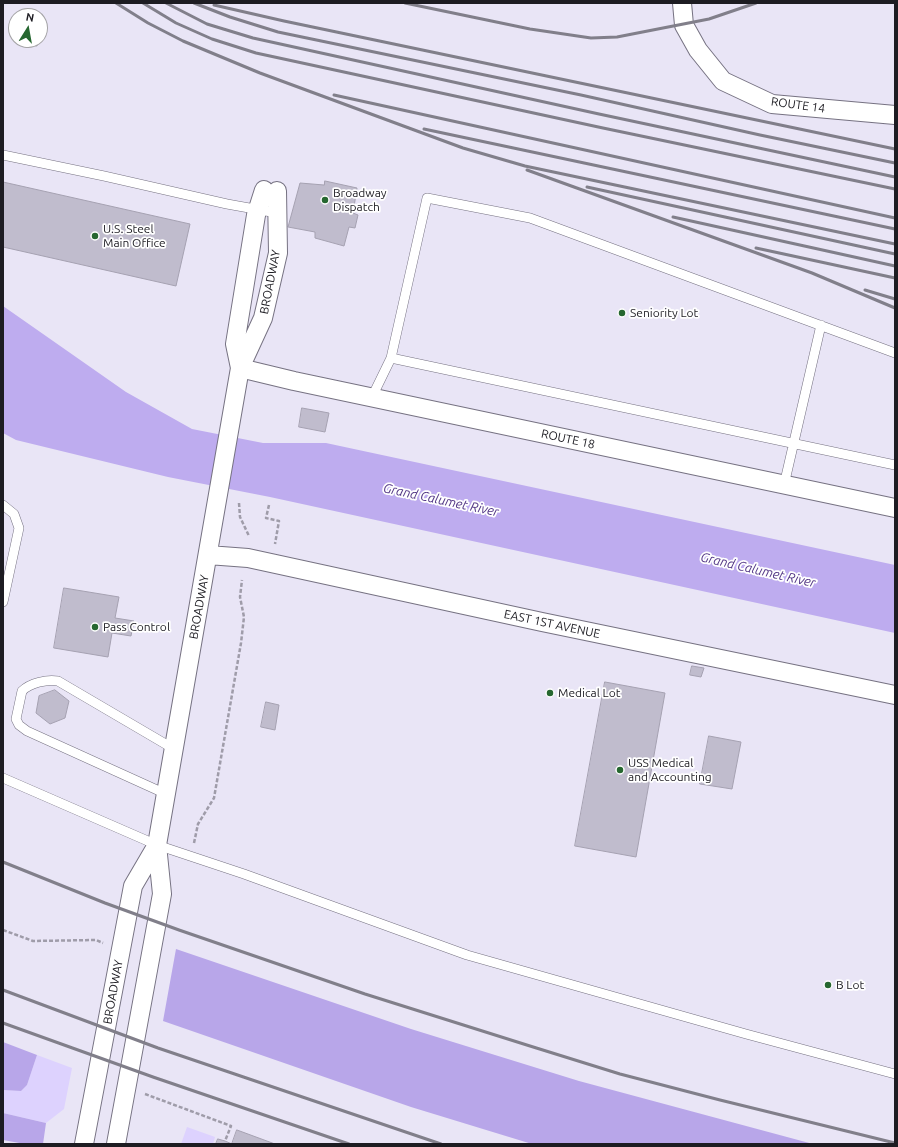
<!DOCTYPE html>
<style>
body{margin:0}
#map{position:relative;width:898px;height:1147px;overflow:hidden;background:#e9e5f6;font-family:Ubuntu,sans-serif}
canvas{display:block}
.frame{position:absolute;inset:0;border:4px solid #1d1c22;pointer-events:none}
.north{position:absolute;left:8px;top:8px;width:40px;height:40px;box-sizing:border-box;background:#fff;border:1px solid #a5a4a7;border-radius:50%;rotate:11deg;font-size:11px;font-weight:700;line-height:16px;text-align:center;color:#1d1c22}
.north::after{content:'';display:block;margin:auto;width:14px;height:18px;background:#266730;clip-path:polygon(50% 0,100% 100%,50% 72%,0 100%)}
</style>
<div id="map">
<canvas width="898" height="1147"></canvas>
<div class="frame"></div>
<div class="north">N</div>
</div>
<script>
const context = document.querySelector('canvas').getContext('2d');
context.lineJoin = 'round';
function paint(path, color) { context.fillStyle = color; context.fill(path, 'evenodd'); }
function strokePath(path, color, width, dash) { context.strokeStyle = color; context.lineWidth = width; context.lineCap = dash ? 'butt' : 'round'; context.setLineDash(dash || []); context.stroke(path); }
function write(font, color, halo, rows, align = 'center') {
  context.font = font + ' Ubuntu,sans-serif'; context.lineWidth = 3.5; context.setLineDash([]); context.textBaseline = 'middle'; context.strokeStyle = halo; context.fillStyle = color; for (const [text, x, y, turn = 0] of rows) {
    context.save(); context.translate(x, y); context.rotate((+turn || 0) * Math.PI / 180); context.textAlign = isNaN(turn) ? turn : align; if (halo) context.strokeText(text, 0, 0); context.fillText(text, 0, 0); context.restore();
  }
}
const green = new Path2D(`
 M37,1055l35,13 -8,41 -18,14 -43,-10v-23l18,1 6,-6z
 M187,1127l28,10 -2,7h-32z`);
const forest = new Path2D(`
 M176,949l235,80 168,52 234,63h-281l-121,-37 -248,-86z
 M3,1042l34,13 -10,30 -6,6 -18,-1z
 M3,1113l43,10 -3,21h-18l-22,-4z`);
const water = new Path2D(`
 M3,306l123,86 66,37 71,14h63l569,122v68l-625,-136 -102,-20 -152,-37 -13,-7z`);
const building = new Path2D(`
 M28,40h10l-1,6 -10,-2z
 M325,181l32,7 -4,25 5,2 -3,13 -6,-1 -5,19 -29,-8v-6l-27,-5 12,-44 24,2z
 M3,182l187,42 -14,62 -173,-39z
 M302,408l27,5 -4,19 -26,-5z
 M64,588l55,9 -4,21 19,3 -3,15 -19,-3 -4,24 -54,-9z
 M692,666l12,2 -3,9 -11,-2z
 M605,682l60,11 -29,164 -61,-11z
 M55,690l14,11 -4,17 -15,6 -14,-11 3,-17z
 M266,702l13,3 -4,25 -14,-3z
 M709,736l32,6 -9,47 -32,-5z
 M237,1130l38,14h-43z
 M218,1139l7,2 7,3h-16z`);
const path = new Path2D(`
 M239,503l1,14 9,19
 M269,505l-3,13 13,3 -4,23
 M194,843l4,-19 16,-26 27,-155 3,-26 -4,-20 2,-17
 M3,930l30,11 63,-1 7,3
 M145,1094l86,32 -6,15`);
const service = new Path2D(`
 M3,155l101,21 123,28 50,9
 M391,358l36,-160 103,20 365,135
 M372,397l19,-39 504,107
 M784,485l37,-160
 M3,505l11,9 5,14 -16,74
 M3,778l154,67 87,29 223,81 279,79 149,40
 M166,794l-139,-63 -8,-6 -3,-6 6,-28c8,-8 25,-12 36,-10l116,68`);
const minor = new Path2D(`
 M682,3l2,22 14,25 25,31 49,23 123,11
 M240,368l54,13 601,127
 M240,368l-5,-24 21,-129 8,-25
 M208,555l40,3 294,64 353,73
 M84,1144l49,-258 24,-41
 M116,1144l46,-250 -5,-49 83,-477 23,-50 15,-65 -1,-62`);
const rail = new Path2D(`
 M116,3l32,20 35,18 77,32 203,75 62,18 370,78
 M143,3l33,20 36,16 44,14 347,75 292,61
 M166,3l41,21 46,14 346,76 296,63
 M194,3l36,14 48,15 303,63 179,40 135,28
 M405,3l125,26 61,9 26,-1 92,-18 47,-16
 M214,5l70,16 611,128
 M334,95l561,123
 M424,129l471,100
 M527,170l285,103 83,35
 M587,187l308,67
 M673,217l222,49
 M756,248l139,30
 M865,290l30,9
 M3,862l102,41 74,27 186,64 165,52 90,28 100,26 175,43
 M3,990l155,58 283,96
 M3,1023l150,54 196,67`);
const markers = [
 [325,200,4,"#266730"],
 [95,236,4,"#266730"],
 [622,313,4,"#266730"],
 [95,627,4,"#266730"],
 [550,693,4,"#266730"],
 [620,770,4,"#266730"],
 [828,985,4,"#266730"]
];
const streetNames = [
 ["ROUTE 14",798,105,8],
 ["BROADWAY",270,282,-79],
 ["ROUTE 18",568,439,12],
 ["BROADWAY",199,607,-80],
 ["EAST 1ST AVENUE",552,624,12],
 ["BROADWAY",113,992,-80]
];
const poiNames = [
 ["Broadway",333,193],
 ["Dispatch",333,207],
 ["U.S. Steel",103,229],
 ["Main Office",103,243],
 ["Seniority Lot",630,313],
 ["Pass Control",103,627],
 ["Medical Lot",558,693],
 ["USS Medical",628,763],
 ["and Accounting",628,777],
 ["B Lot",836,985]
];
const waterNames = [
 ["Grand Calumet River",441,500,12],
 ["Grand Calumet River",758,570,13]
];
paint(green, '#ddd2fe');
paint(forest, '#b8a6e9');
paint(water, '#beacef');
paint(building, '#c0bccd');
strokePath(building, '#a5a1b1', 1);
strokePath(service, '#767282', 10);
strokePath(minor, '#767282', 20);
strokePath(path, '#9f9ca9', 2.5, [4, 2]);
strokePath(service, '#fff', 9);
strokePath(minor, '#fff', 18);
strokePath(rail, '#817f8a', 3);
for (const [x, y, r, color] of markers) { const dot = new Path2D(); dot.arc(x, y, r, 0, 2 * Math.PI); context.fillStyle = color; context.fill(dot); strokePath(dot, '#fff', 1.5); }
write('12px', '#1d1c22', '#fff', streetNames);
write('12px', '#1d1c22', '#fff', poiNames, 'left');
write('italic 13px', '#523685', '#fff', waterNames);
</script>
